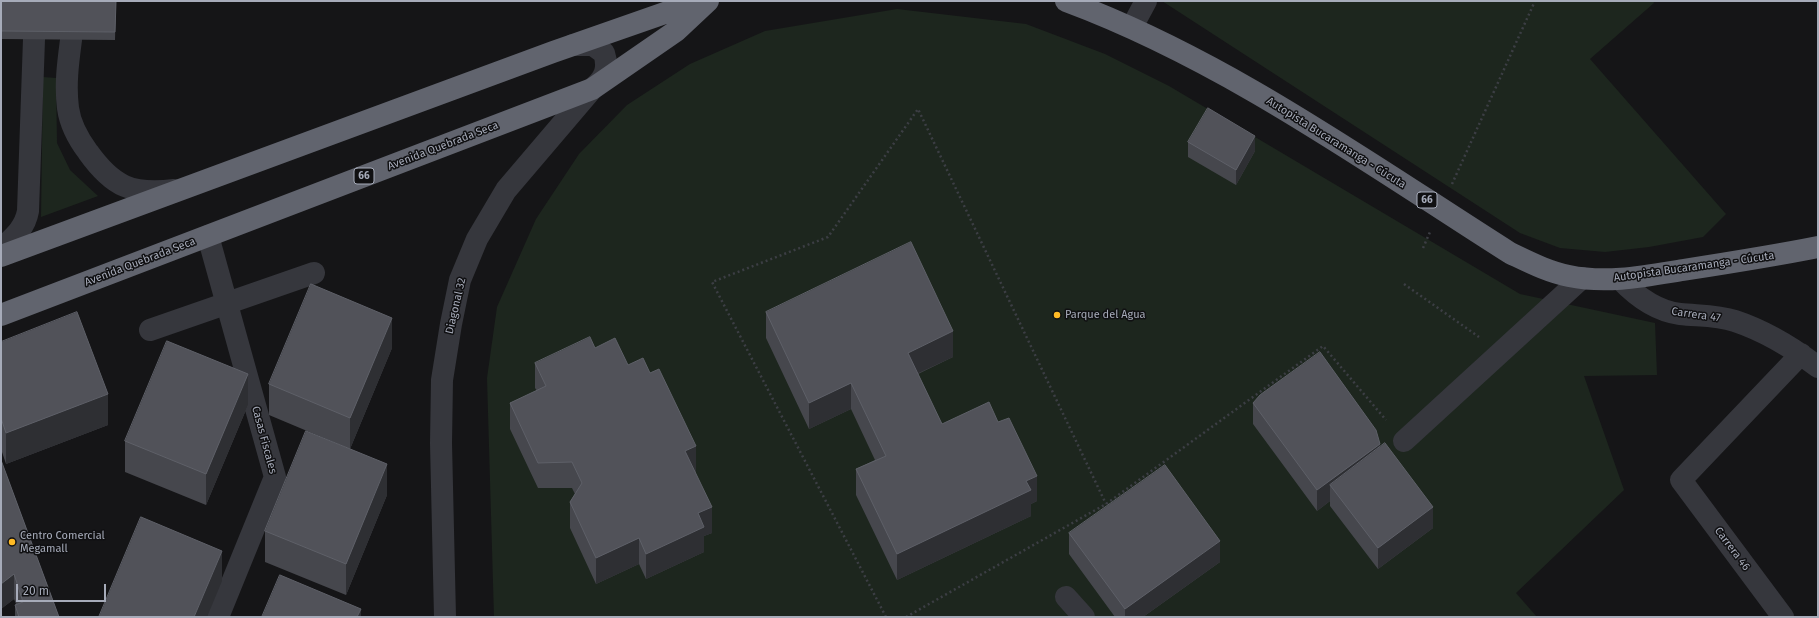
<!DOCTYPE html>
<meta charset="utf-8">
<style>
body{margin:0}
#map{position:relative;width:1819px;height:618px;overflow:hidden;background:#151517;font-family:"Fira Sans",sans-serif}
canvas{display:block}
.frame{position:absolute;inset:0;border:2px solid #a6abb9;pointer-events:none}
.scale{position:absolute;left:16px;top:584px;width:90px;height:18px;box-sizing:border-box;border:2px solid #a6abb9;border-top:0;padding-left:5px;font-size:12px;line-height:14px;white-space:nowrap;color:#a6abb9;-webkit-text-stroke:3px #101012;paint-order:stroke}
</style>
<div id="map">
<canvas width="1819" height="618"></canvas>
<div class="frame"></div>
<div class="scale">20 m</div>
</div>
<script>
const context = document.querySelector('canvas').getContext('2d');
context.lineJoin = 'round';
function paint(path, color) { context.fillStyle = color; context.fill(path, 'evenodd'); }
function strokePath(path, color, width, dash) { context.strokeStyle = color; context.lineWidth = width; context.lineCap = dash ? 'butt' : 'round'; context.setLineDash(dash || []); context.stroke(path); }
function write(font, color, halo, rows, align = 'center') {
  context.font = font + ' "Fira Sans",sans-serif'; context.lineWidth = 3; context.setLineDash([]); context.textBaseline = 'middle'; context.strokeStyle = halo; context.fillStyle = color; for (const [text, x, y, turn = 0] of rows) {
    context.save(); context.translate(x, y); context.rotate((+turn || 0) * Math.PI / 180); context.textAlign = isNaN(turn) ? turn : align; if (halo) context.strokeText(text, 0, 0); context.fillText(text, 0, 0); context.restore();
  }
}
const green = new Path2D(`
 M1162,1h491l1,2 -64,56 136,155 -23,23 -54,10 -44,5 -45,-4 -40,-15z
 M897,9l129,15 79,30 64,32 351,208 135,29 2,52 -73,1 40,114 -108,103 21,24h-1043l-7,-239 10,-71 39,-88 43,-65 48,-49 63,-41 75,-33z
 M43,77l13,1 1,65 13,27 28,26 -57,21z`);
const path = new Path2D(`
 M1452,184l83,-183
 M1423,248l7,-16
 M1404,284l75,53
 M886,617l-174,-335 116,-45 90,-128 188,395
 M906,617l200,-113 217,-158 63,74`);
const minor = new Path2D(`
 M1132,27l14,-26
 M71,40c-3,23 -6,45 -3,68 2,15 11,32 20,44 25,35 44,43 86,38
 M208,236l67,241 -57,140
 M1,249c13,-12 24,-21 27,-38l6,-172
 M1620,279c16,17 36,32 60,35 19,2 37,1 55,7 30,10 58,27 83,46
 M150,330l164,-57
 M1404,441l178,-163
 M1066,597l18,20
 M445,617l-4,-174 1,-63 9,-56 9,-44 17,-41 29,-49 86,-101c13,-11 17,-20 12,-36l-11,-8h-20
 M1783,617l-102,-137 120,-126`);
const highway = new Path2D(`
 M1066,1c159,59 302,162 444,252 19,9 38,19 59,23 38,8 77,0 114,-6 45,-7 90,-14 135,-23
 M1,256l552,-204 146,-51
 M1,315l591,-226 84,-58 32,-30`);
const wall = new Path2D(`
 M1,1h115l-1,39 -114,-1z
 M1188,142l67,9 -19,34 -48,-28z
 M766,312l187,45 -35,17 24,50 95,77 -6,3v12l-134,64 -41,-85v-26l19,-9 -24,-51 -42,20 -43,-91z
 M1,342l107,83 -102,39 -5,-15z
 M392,348l-42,101 -81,-34v-31z
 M595,348l33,17 68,106 -1,1 17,61 -8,3v16l-58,27 -7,-15 -43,20 -26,-56v-26l5,-8 -3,-6h-34l-28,-59v-26l27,-12 -2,-3v-25z
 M1253,403l127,44 53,81 -55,41 -48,-63v-5l-13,10 -64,-87z
 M248,405l-42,100 -81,-33v-31z
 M1,460l58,157h-44v-12l1,-1 -2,-5 -13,10z
 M387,495l-41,100 -81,-33v-31z
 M1069,533l151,29 -77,55h-28l-46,-63z`);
const shadedWall = new Path2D(`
 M1255,136v15l-19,34v-15z
 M392,318v30l-42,101v-31z
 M953,331v26l-45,21v-25z
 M248,374v31l-42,100v-31z
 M851,383v26l-42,20v-26z
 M108,394v31l-102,39v-31z
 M1380,444v21l-50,20v16l-13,10v-21z
 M696,446v25l-11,5v-25z
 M387,464v31l-41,100v-31z
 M1037,476v25l-6,3v12l-134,64v-26l129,-73z
 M712,507v26l-8,3v16l-58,27v-25l52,-41z
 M1433,507v21l-55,41v-21z
 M639,538v26l-43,20v-26z
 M1220,541v21l-77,55h-18v-8z
 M222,551v30l-15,36h-13z
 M14,574v25l-13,10v-25z
 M361,609v8h-4z`);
const building = new Path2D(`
 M1,1h115l-1,31 -114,-1z
 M1208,108l47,28 -19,34 -48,-28z
 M911,242l42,89 -45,22 34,71 47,-22 9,20 11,-4 28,58 -11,5 5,9 -134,64 -41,-85 30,-13 -35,-73 -42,20 -43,-91z
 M311,284l81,34 -42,100 -81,-34z
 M77,312l31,82 -102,39 -5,-15v-76z
 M590,337l5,11 20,-10 13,27 15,-7 7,15 9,-4 37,77 -11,5 27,56 -14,6 6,14 -58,27 -7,-16 -43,20 -26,-56 12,-19 -10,-21 -34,1 -28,-60 36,-17 -11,-23z
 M167,341l81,33 -42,100 -81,-33z
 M1320,352l56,78 4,14 -63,46 -64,-87 7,-8z
 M306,431l81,33 -41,100 -81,-33z
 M1385,443l48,64 -55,41 -48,-63z
 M1,460l58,157h-40l-4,-12 8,-3 -9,-28 -13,10z
 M1165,465l55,76 -95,68 -56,-76z
 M141,517l81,34 -28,66h-95z
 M280,575l81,34 -4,8h-95z`);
const markers = [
 [1057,315,4,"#ffba25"],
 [12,542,4,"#ffba25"]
];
const shields = [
 [364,176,20],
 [1427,200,20]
];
const shieldNames = [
 ["66",364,176],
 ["66",1427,200]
];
const streetNames = [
 ["Autopista Bucaramanga - Cúcuta",1336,143,32],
 ["Avenida Quebrada Seca",443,146,-21],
 ["Avenida Quebrada Seca",140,262,-21],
 ["Autopista Bucaramanga - Cúcuta",1694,267,-8],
 ["Diagonal 32",456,306,-77],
 ["Carrera 47",1696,315,8],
 ["Casas Fiscales",264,440,75],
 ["Carrera 46",1732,549,53]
];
const poiNames = [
 ["Parque del Agua",1065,315],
 ["Centro Comercial",20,536],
 ["Megamall",20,549]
];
paint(green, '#1d261e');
strokePath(path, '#3c3e44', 2.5, [2, 3]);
strokePath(minor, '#36373d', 22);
strokePath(highway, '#61646e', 22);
paint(wall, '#46474d');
paint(shadedWall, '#2e2f33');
paint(building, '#515259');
strokePath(building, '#5e6068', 1);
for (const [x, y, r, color] of markers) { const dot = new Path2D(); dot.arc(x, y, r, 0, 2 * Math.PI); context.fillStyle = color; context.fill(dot); strokePath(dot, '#101012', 1.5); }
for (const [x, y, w] of shields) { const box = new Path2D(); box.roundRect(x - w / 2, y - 8, w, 16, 3); context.fillStyle = '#101012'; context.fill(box); strokePath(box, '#a6abb9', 1); }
write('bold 10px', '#a6abb9', null, shieldNames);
write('11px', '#a6abb9', '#101012', streetNames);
write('11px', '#a6abb9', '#101012', poiNames, 'left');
</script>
